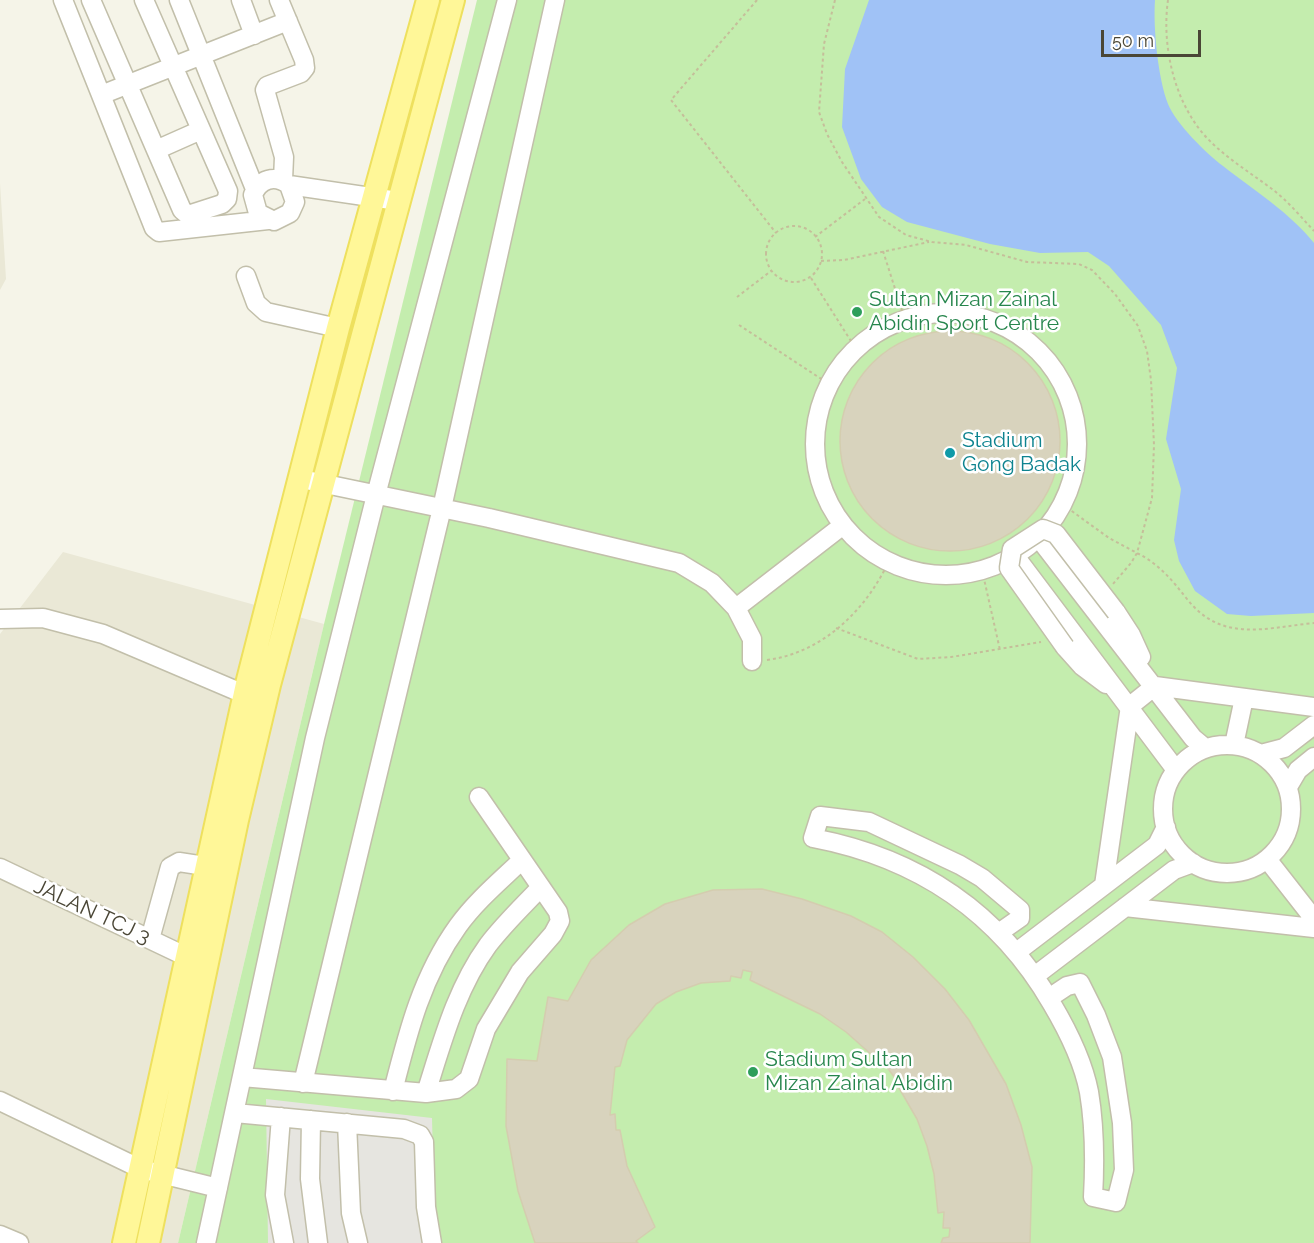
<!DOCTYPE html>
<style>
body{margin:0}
#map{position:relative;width:1314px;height:1243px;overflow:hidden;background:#f5f4e8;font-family:Raleway,sans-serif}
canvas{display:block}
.scale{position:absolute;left:1101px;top:30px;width:100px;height:27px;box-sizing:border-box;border:3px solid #4a4636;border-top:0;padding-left:8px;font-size:18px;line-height:21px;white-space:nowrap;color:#4a4636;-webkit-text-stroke:4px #fff;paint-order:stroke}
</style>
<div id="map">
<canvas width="1314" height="1243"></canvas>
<div class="scale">50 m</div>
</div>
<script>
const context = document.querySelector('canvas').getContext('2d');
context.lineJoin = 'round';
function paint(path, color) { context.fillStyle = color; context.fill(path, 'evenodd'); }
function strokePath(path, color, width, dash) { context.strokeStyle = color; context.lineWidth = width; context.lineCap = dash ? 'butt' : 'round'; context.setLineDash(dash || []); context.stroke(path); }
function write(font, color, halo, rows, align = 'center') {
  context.font = font + ' Raleway,sans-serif'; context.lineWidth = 5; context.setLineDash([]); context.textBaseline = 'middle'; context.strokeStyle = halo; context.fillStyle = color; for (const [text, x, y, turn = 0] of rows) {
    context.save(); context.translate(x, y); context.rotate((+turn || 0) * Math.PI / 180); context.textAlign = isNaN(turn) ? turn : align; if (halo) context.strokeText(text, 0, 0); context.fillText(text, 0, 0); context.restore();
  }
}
const residential = new Path2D(`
 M0,183l6,96 -6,11z
 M63,552l261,72 -146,619h-178v-609z`);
const green = new Path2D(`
 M477,0h837v1243h-1136l146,-619z`);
const parking = new Path2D(`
 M266,1099l166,19 2,82 7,43h-173z`);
const water = new Path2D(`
 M869,0h286c-2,28 3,78 13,104 8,20 38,49 55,62 32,25 66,46 91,77v370l-63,3 -24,-2 -32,-23 -16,-30 -5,-21 7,-51 -15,-50 11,-71 -16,-43 -52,-59 -21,-14 -48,1 -50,-9 -83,-22 -25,-15 -21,-28 -19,-52 3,-58z`);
const building = new Path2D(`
 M840 441a110 110 0 1 1 220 0a110 110 0 1 1-220 0Z
 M762,889l40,10 49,17 31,16 31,25 32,32 24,31 37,64 15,41 11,42 -2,76h-89l2,-5 6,-1 1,-9h-7l1,-16 -6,1 -4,-39 -7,-28 -10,-27 -18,-31 2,-2 -24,-32 -4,2 -27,-24 -26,-18 -70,-34 2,-8 -9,-2 -2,8 -10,-2 -1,5 -29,2 -25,9 -20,12 -29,36 -7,26 -5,1 -5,48 5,-1 1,16h4l7,36 28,61 -19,14 2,2h-103l-17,-52 -12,-65 1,-67 30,2 11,-64 20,4 23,-41 38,-35 36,-21 48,-14z`);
const path = new Path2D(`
 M757,0l-86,100 105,133
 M835,0l-11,44 -5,68 8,22 15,28 37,55 27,18 26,7 34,3 61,17 52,2 13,6 23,24 23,32 9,25 4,29 3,65 -2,53 -15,55c22,11 35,27 50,46 35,44 77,29 127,24
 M1168,0c-7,49 8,110 45,144 18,17 39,30 59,45 15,11 29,28 42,42
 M766 254a28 28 0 1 1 56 0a28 28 0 1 1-56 0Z
 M815,237l50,-38
 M883,251l22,69
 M821,261l23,-1 85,-18
 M811,278l45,71
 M737,297l34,-26
 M739,325l90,59
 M1062,504l47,34 28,15 -6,10 -18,21
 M982,570l18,80
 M836,628l82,31 33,-2 90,-15
 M767,660c55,-7 98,-49 121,-97`);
const minor = new Path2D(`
 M63,0l38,95
 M91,0l91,210 6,5 34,-11 5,-5 1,-8 -84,-191
 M179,0l76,189
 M241,0l13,35
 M279,0l25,60 1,8 -4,5 -34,13 -2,4 19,67 -1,23
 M156,150l45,-20
 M289,185l6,17 -5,11 -16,8 -16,-8 -5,-18c6,-16 22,-21 36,-10l109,16
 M268,220l-109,12 -5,-4 -53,-133 187,-74
 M246,276l10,27 10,9 72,16
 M815 444a131 131 0 1 1 262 0a131 131 0 1 1-262 0Z
 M311,481l178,37 190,45 33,20 24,25 16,31v22
 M1038,537l155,201 12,10
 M1015,556l161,214
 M736,608l106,-82
 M1116,612l15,23 10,22
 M0,619l43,-1 60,16 141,60
 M1065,647l17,19 24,18
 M1234,745l10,-47
 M1163 809a64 64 0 1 1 128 0a64 64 0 1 1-128 0Z
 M1261,754l23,-6 30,-23
 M1288,787l10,-17 16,-13
 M1267,859l47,60
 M0,868l185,88
 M1104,885l26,-179 25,-20 159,21
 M1125,907l189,21
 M1000,932l20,-14v-8l-38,-32 -22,-13 -91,-43 -49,-6 -7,22c105,20 185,73 239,166 16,27 31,57 37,88 6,36 6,70 4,105l23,5 8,-32 -2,-47 -10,-66 -16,-42 -16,-32 -13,3 -18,12
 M150,939l20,-72 9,-5 26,4
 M1018,951l139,-106 9,-18
 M1036,975l138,-105 19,-7
 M242,1077l184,16 30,-4 13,-10 17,-50 34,-57 33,-38 7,-13 -2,-9 -79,-115
 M303,1083l139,-575 113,-508
 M393,1091c15,-59 29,-115 65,-165 18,-25 42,-45 64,-66
 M426,1093c16,-50 30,-104 62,-148 16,-21 35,-39 53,-58
 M0,1101l141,68 77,19
 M235,1113l169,16 16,6 4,7 2,65 6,36
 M281,1117l-6,78 9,48
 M311,1120l-1,59 8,64
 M347,1123l4,90 7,30
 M0,1235l19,8
 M206,1243l109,-505 61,-243 131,-495`);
const major = new Path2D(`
 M124,1243l123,-559 91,-356 90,-328
 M148,1243l89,-423 32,-135 184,-685`);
const minorBridge = new Path2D(`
 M1065,647l-56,-79 3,-19 31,-20 13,5 60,78`);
const markers = [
 [857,312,6,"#2e9e5b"],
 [950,453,6,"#0f9aa8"],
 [753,1072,6,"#2e9e5b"]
];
const leisureNames = [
 ["Sultan Mizan Zainal",869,300],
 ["Abidin Sport Centre",869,324],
 ["Stadium Sultan",765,1060],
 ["Mizan Zainal Abidin",765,1084]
];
const cultureNames = [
 ["Stadium",962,441],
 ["Gong Badak",962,465]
];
const streetNames = [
 ["JALAN TCJ 3",92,912,25]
];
paint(residential, '#eae8d6');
paint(green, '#c4edae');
paint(parking, '#e6e5e0');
paint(water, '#a0c2f6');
paint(building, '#d8d3bd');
strokePath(building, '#d4cdaf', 1.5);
strokePath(minor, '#c2bfaa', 21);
strokePath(major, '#eee05e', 26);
strokePath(path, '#c5be9a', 2, [3, 3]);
strokePath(minor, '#fff', 18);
strokePath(major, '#fff798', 22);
strokePath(minorBridge, '#c2bfaa', 21, []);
strokePath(minorBridge, '#fff', 18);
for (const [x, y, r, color] of markers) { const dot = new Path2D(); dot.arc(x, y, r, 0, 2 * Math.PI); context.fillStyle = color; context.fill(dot); strokePath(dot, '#fff', 2); }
write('21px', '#27864d', '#fff', leisureNames, 'left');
write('21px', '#0d838f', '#fff', cultureNames, 'left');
write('21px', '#4a4636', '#fff', streetNames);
</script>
